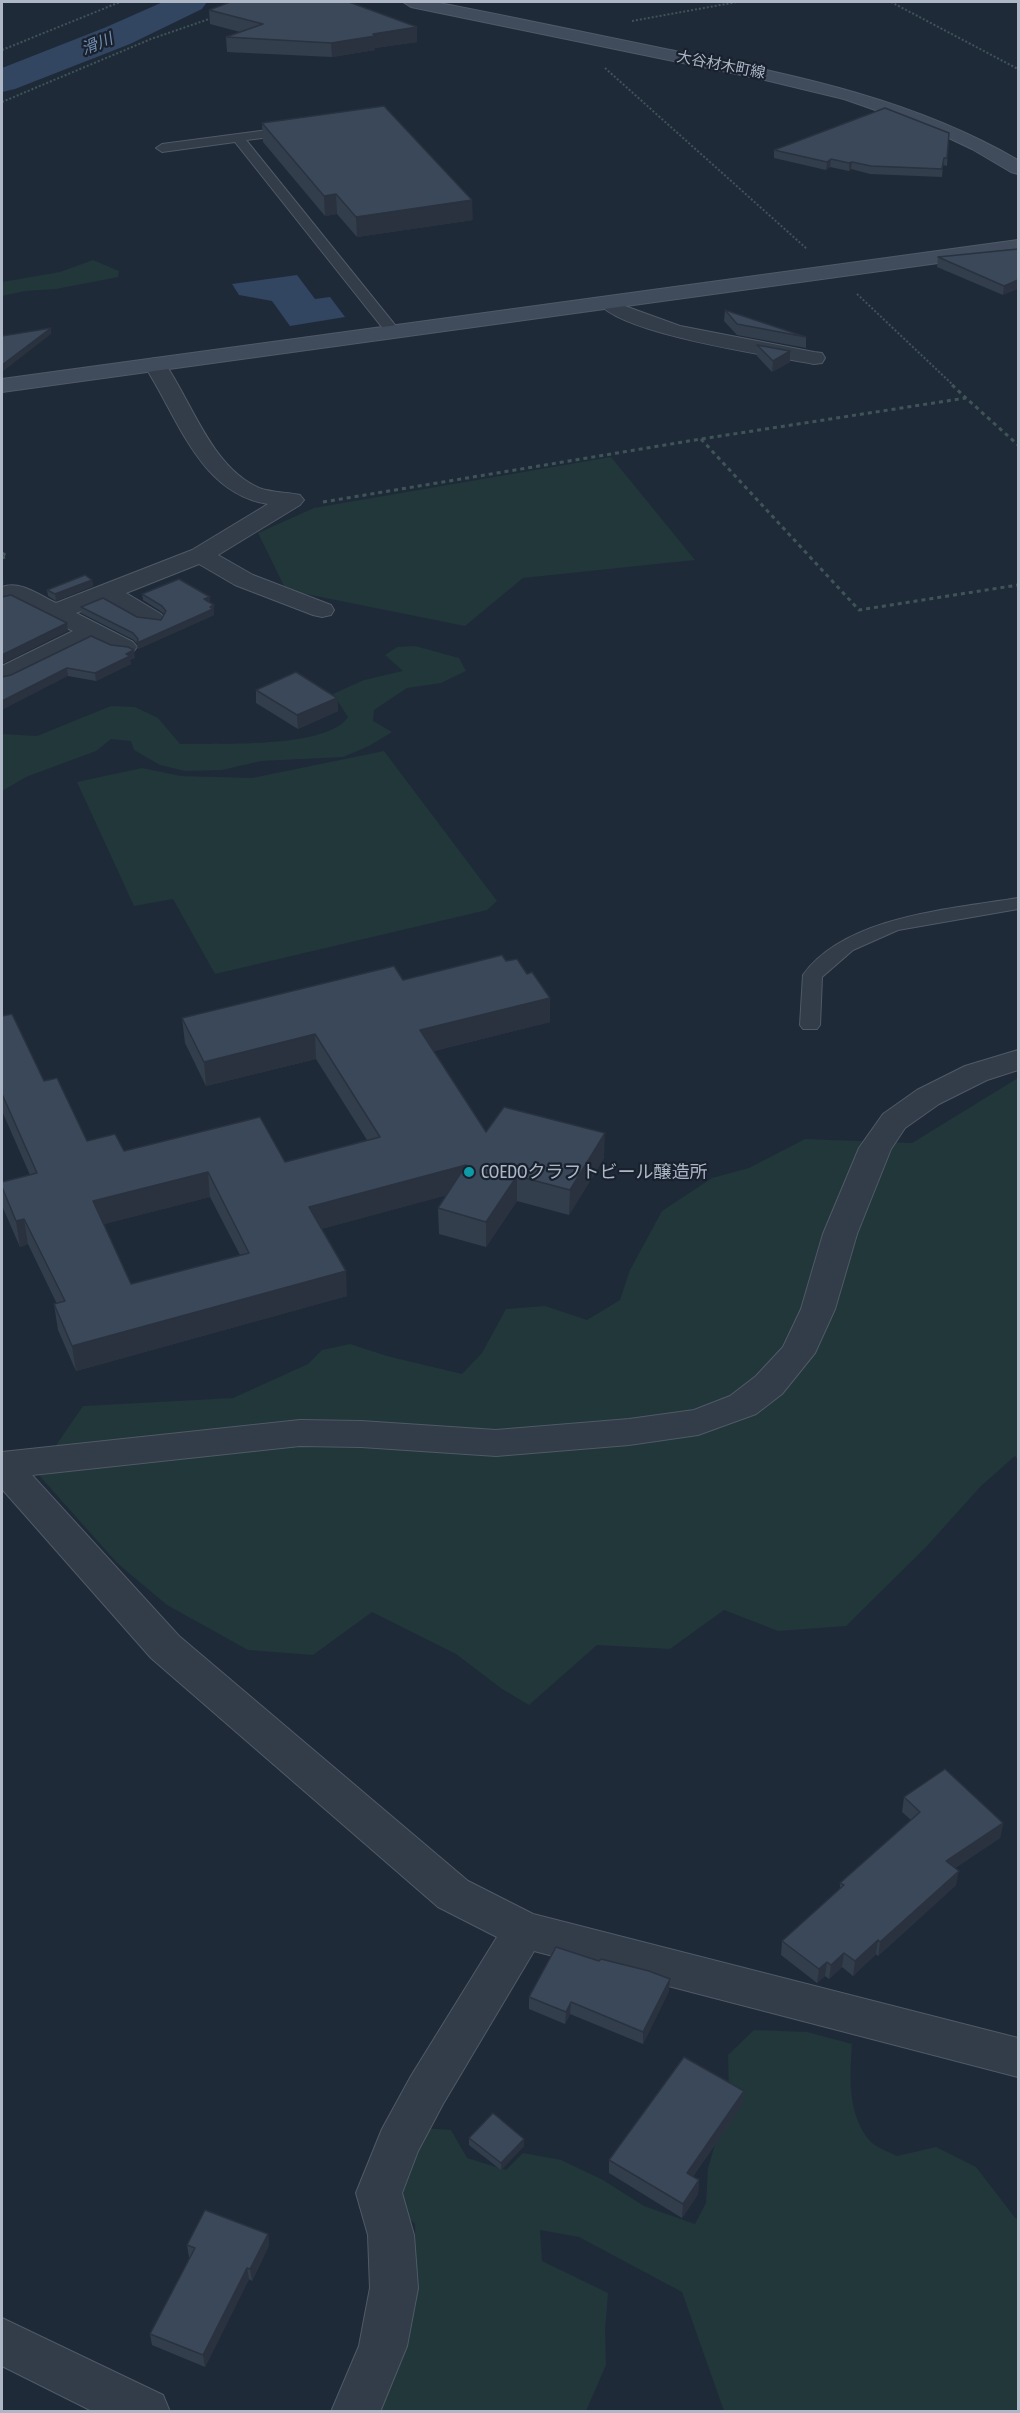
<!DOCTYPE html>
<meta charset="utf-8">
<style>
body{margin:0}
#map{position:relative;width:1020px;height:2413px;overflow:hidden;background:#1f2a39;font-family:"Asap Condensed",sans-serif}
canvas{display:block}
.frame{position:absolute;inset:0;border:3px solid #adb7c6;pointer-events:none}
</style>
<div id="map">
<canvas width="1020" height="2413"></canvas>
<div class="frame"></div>
</div>
<script>
const context = document.querySelector('canvas').getContext('2d');
context.lineJoin = 'round';
function paint(path, color) { context.fillStyle = color; context.fill(path, 'evenodd'); }
function strokePath(path, color, width, dash) { context.strokeStyle = color; context.lineWidth = width; context.lineCap = dash ? 'butt' : 'round'; context.setLineDash(dash || []); context.stroke(path); }
function write(font, color, halo, rows, align = 'center') {
  context.font = font + ' "Asap Condensed","Noto Sans JP",sans-serif'; context.lineWidth = 4.5; context.setLineDash([]); context.textBaseline = 'middle'; context.strokeStyle = halo; context.fillStyle = color; for (const [text, x, y, turn = 0] of rows) {
    context.save(); context.translate(x, y); context.rotate((+turn || 0) * Math.PI / 180); context.textAlign = isNaN(turn) ? turn : align; if (halo) context.strokeText(text, 0, 0); context.fillText(text, 0, 0); context.restore();
  }
}
const green = new Path2D(`
 M93,260l26,11 -1,6 -62,12 -31,2 -23,5v-14l58,-10z
 M611,457l84,103 -172,18 -58,48 -179,-36 -28,-57 56,-25z
 M415,646l44,12 7,13 -25,12 -34,5 -33,22 -1,11 19,11 -23,14 -26,11 -82,4 -39,9 -37,1 -25,-6 -26,-15 -3,-9 -20,-2 -15,12 -70,26 -24,14v-57l35,2 74,-30 24,1 23,11 22,26c36,-1 148,5 168,-27l-15,-23 31,-14 39,-9 -18,-16 12,-8z
 M384,751l113,150 -10,9 -272,64 -42,-75 -39,7 -57,-124 65,-14 39,8 71,2z
 M1018,1078v381l-3,-3 -35,31 -54,60 -80,79 -68,5 -54,-21 -54,39 -73,-4 -68,60 -27,-16 -46,-35 -84,-42 -59,43 -65,-5 -81,-45 -50,-42 -80,-90 46,-67 150,-8 75,-34 14,-14 28,-6 37,12 75,18 20,-21 24,-44 39,-3 42,14 33,-20 10,-30 32,-59 50,-33 37,-10 56,-29 107,4z
 M754,2030l53,2 45,12c-2,32 -5,68 17,96 6,7 20,12 28,16l39,-9 40,20 40,52 2,-2v194h-294l-42,-119 -103,-55 -39,-7 2,31 66,32 -3,37 1,35 -20,46 -214,1 44,-119 -1,-69 -22,-22 28,-74 30,2 16,28 39,12 17,-17 38,7 42,20 41,26 51,18 11,-21 2,-35 21,-72 -1,-41z`);
const water = new Path2D(`
 M297,275l18,24 15,-2 15,20 -55,9 -18,-25 -33,-6 -7,-11z`);
const river = new Path2D(`
 M163,2h44l-5,7 -72,35 -115,45 -13,3v-24l102,-40z`);
const pathFar1 = new Path2D(`
 M891,2l127,67
 M632,21l105,-19
 M2,50l118,-48
 M605,68l202,181
 M2,102l149,-63 61,-21
 M857,294l97,92`);
const path = new Path2D(`
 M952,385l14,13
 M701,439l158,171 159,-25
 M323,502l378,-63 265,-41 52,47
 M2,553l5,3 -5,2`);
const lane = new Path2D(`
 M291,127l6,4 -2,3 -49,6 153,190 2,3 -2,3h-10l-154,-194 -73,10 -6,-4 6,-4z
 M1018,898v11l-120,21 -45,20 -31,27 -2,48 -3,4h-14l-3,-4 3,-50c42,-59 149,-66 215,-77z`);
const street = new Path2D(`
 M609,297l7,2 6,6 58,21 134,26 8,1 3,5 -3,5 -8,1c-42,-8 -194,-30 -215,-61l3,-4z
 M155,358l8,2 3,5c27,40 46,102 93,123 13,5 28,4 41,7l4,5 -4,5 -82,50 35,20 78,30 3,5 -3,5 -9,2 -9,-2 -78,-30 -36,-21 -73,29 35,21 4,5 -4,5c-20,5 -40,-12 -57,-22l-28,11 57,29 4,5 -4,5c-15,4 -27,-4 -41,-11l-81,40 -9,3v-18l71,-35 -61,-30 -10,2v-16c18,-7 37,8 54,16l136,-53 76,-46c-69,-11 -90,-87 -124,-139l3,-5z
 M1018,1050v20l-31,10 -48,24 -34,24 -14,21 -34,85 -22,75 -20,44 -33,41 -26,20 -58,21 -69,10 -133,11 -135,-9 -61,-1 -268,29 147,161 289,245 65,33 485,124v39l-484,-126 -91,153 -25,47 -16,42 12,42 4,53 -11,58 -27,66h-49l28,-66 11,-58 -2,-53 -12,-42 26,-64 29,-53 86,-139 -59,-30 -287,-249 -149,-169v-37l298,-32 61,1 135,9 133,-11 65,-9 36,-14 26,-20 27,-29 18,-38 22,-75 36,-86 24,-34 34,-24 48,-24z
 M2,2318l161,77 7,17h-76l-92,-46z`);
const secondary = new Path2D(`
 M403,2h31c79,15 157,32 236,48 122,25 239,47 348,110v14l-7,-2 -39,-23 -42,-20 -86,-30 -83,-20 -350,-72z
 M1018,240v12l-1016,140v-13z`);
const wall = new Path2D(`
 M209,10l208,32 -42,6v2l-43,7 -105,-5 -1,-15 14,-5 -30,-8z
 M262,123l211,97 -116,17 -20,-23 -12,2 -62,-74z
 M949,133l-2,33 -4,-1 -1,12 -72,-3 -19,-5 -2,2 -19,-4 -4,3 -52,-12v-8z
 M1018,249l-15,46 -66,-28 1,-10z
 M725,310l81,27v11l-69,-13 -13,-14z
 M757,345l33,6v11l-18,10 -15,-16z
 M92,580l1,6 -37,15 -8,-5 -1,-6z
 M142,594l68,9 4,2v10l-76,34 -1,-5 -3,-4 -53,-27v-6l56,10 24,3 3,-6 -2,-2 -19,-12z
 M135,658l-5,2 1,4 -35,17 -28,-5 -66,1z
 M256,690l81,8 1,13 -40,18 -42,-26z
 M403,980l147,42 -116,29 52,81 118,26 -35,57 -52,-14 -31,46 -47,-13 -1,-26 9,-13 -126,34 26,67 -271,75 -18,-41 -4,-26h3l-29,-60 -8,3 -17,-39 -1,-13v-13l28,-7 -28,-64v-95l42,65 43,60 37,10 161,11 82,-22 -51,-81 -110,27 -21,-43 -3,-25zM210,1197l30,58 -109,29 -27,-60z
 M904,1797l99,26 -3,15 -45,30 1,17 -78,71 -2,-2 -23,22 -11,-9 -13,12 -4,-3 -8,7 -36,-28 1,-14 58,-52v-6l71,-63 -9,-8z
 M599,1961l70,30 -26,53 -73,-30 -5,10 -36,-15v-12z
 M744,2091l-2,15 -49,70 6,4 -1,14 -16,24 -73,-45v-13z
 M469,2138l55,1v7l-23,24 -32,-25z
 M268,2234l1,11 -17,36 -3,-2 -44,88 -53,-22 -2,-11 40,-77h-1l-2,-12z`);
const shadedWall = new Path2D(`
 M417,27v15l-42,6v2l-43,7 -1,-14 42,-9z
 M831,159l-1,8 -4,3 1,-8z
 M852,162l-1,7 -2,2v-8z
 M336,194l1,20 -12,2 -1,-20z
 M472,200l1,20 -116,17 -1,-20z
 M1018,280v9l-15,6 1,-9z
 M51,328v6l-49,38v-7z
 M790,351v11l-18,10 1,-11z
 M3,576l1,8 -2,2v-9z
 M92,580l1,6 -37,15 -1,-7z
 M210,597v6l-6,-4z
 M214,605v10l-76,34 -1,-6z
 M67,623l1,8 -66,33v-9z
 M134,650l1,8 -5,2 1,4 -35,17 -1,-8 31,-19z
 M67,668l1,8 -66,34v-9z
 M337,698l1,13 -40,18 -1,-14z
 M550,998v24l-129,32 -1,-24z
 M315,1034l1,25 -110,27 -2,-24z
 M605,1133l-1,25 -35,57 1,-25z
 M466,1165v25l-156,42 -1,-25z
 M208,1172l2,25 -113,29 -4,-25z
 M517,1176v25l-31,46v-25z
 M24,1219l4,25 -8,3 -4,-26z
 M346,1271l1,25 -271,75 -4,-25z
 M1003,1823l-3,15 -56,37 2,-14z
 M959,1871l-3,14 -78,71 2,-14z
 M878,1940l-2,14 -23,22 2,-15z
 M844,1953l-2,14 -13,12 2,-14z
 M827,1962l-2,14 -8,7 2,-14z
 M670,1979l-1,12 -26,53v-12z
 M571,2002l-1,12 -5,10 1,-12z
 M744,2091l-2,15 -56,81 1,-14z
 M524,2139v7l-23,24v-7z
 M699,2180l-1,14 -16,24 1,-14z
 M268,2234l1,11 -17,36 -2,-12z
 M247,2268l2,11 -44,88 -2,-12z`);
const building = new Path2D(`
 M230,2h119l68,25 -44,7 2,2 -44,7 -105,-6 37,-13 -54,-14z
 M384,106l88,94 -116,17 -20,-23 -12,2 -62,-73z
 M885,108l64,25 -2,25h-3l-2,11 -71,-3 -19,-4 -3,1 -18,-4 -4,3 -53,-12z
 M1018,249v31l-14,6 -66,-29z
 M725,310l81,27 -69,-13z
 M51,328l-49,37v-29z
 M757,345l33,6 -17,10z
 M85,575l7,5 -37,14 -8,-4z
 M179,579l31,18 -6,2 10,6 -4,2 3,2 -76,34 1,-4 -5,-6 -52,-26 22,-9 34,19 24,3 5,-9 -4,-5 -20,-12z
 M11,595l56,28 -65,32v-58z
 M91,636l20,9 17,2 6,3 -8,4 4,2 -35,17 -28,-5 -65,33v-24l9,-2z
 M296,672l41,26 -40,17 -41,-25z
 M502,955l4,6 11,-2 10,15 5,-2 18,26 -130,32 66,102 18,-25 101,26 -35,57 -53,-14 -31,46 -48,-14 28,-43 -157,42 37,64 -274,75 -18,-42 11,-3 -41,-82 -8,2 -14,-34v-5l35,-9 -35,-79v-78l10,-2 32,67 13,-3 30,63 28,-7 9,17 136,-34 25,45 95,-25 -65,-103 -111,28 -22,-44 212,-52 9,14zM208,1172l41,81 -118,31 -38,-83z
 M945,1769l58,54 -57,38 13,10 -79,71 -2,-2 -23,21 -11,-8 -13,12 -4,-3 -8,7 -37,-28 62,-56 -4,-2 80,-71 -16,-15z
 M556,1947l43,14 2,-2 48,12 21,8 -27,53 -72,-30 -5,10 -37,-15z
 M684,2057l60,34 -57,82 12,7 -16,24 -74,-44z
 M493,2113l31,26 -23,24 -32,-25z
 M205,2210l63,24 -18,35 -3,-1 -44,87 -53,-21 45,-86 -8,-3z`);
const markers = [
 [469,1172,6,"#0f9aa8"]
];
const farStreetnames = [
 ["大谷材木町線",721,65,11]
];
const farWaternames = [
 ["滑川",97,44,-22]
];
const poiNames = [
 ["COEDOクラフトビール醸造所",481,1172]
];
paint(green, '#21373a');
paint(water, '#324561');
paint(river, '#324561');
strokePath(lane, '#505a67', 2);
strokePath(street, '#505a67', 2);
strokePath(secondary, '#505a67', 2);
strokePath(pathFar1, '#3f5457', 2, [2, 2]);
strokePath(path, '#3f5457', 3, [4, 4]);
paint(lane, '#333c49');
paint(street, '#333c49');
paint(secondary, '#404b5c');
paint(wall, '#333e4d');
paint(shadedWall, '#29323e');
paint(building, '#3b4859');
strokePath(building, '#29323e', 1.5);
for (const [x, y, r, color] of markers) { const dot = new Path2D(); dot.arc(x, y, r, 0, 2 * Math.PI); context.fillStyle = color; context.fill(dot); strokePath(dot, '#18212d', 2); }
write('15px', '#adb7c6', '#18212d', farStreetnames);
write('italic 16px', '#748eb0', '#18212d', farWaternames);
write('18px', '#adb7c6', '#18212d', poiNames, 'left');
</script>
